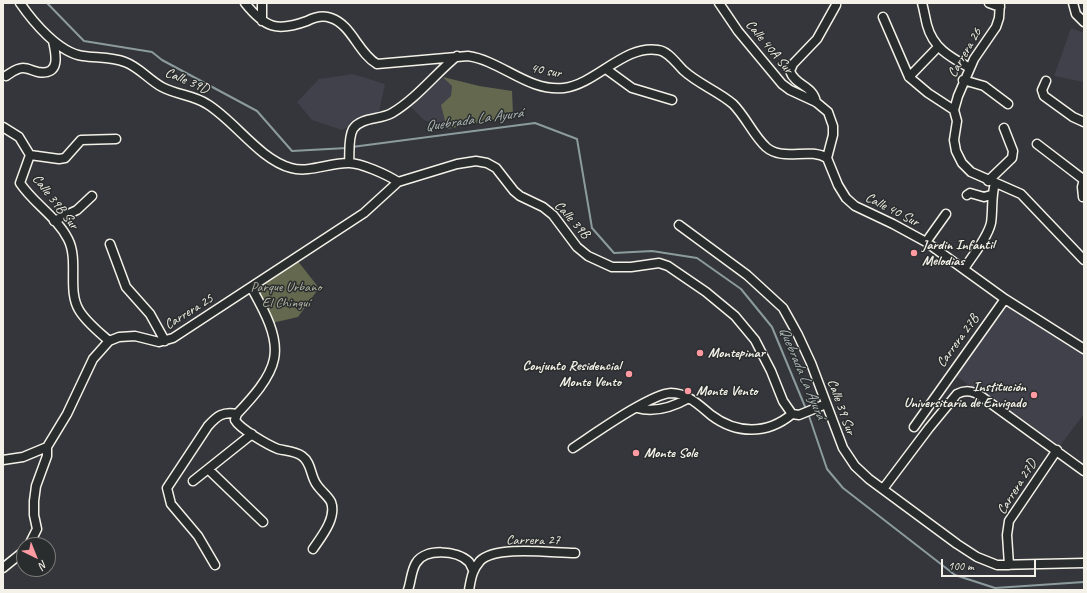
<!DOCTYPE html>
<meta charset="utf-8">
<style>
body{margin:0}
#map{position:relative;width:1087px;height:593px;overflow:hidden;background:#34363b;font-family:Caveat,sans-serif}
canvas{display:block}
.frame{position:absolute;inset:0;border:4px solid #f4f1e8;pointer-events:none}
.north{position:absolute;left:16px;top:537px;width:40px;height:40px;box-sizing:border-box;background:#2a2d2e;border:1px solid #7b7b78;border-radius:50%;rotate:137deg;font-size:11px;font-weight:700;line-height:16px;text-align:center;color:#f4f1e8}
.north::after{content:'';display:block;margin:auto;width:14px;height:18px;background:#ff9aa2;clip-path:polygon(50% 0,100% 100%,50% 72%,0 100%)}
.scale{position:absolute;left:941px;top:559px;width:95px;height:18px;box-sizing:border-box;border:2px solid #f4f1e8;border-top:0;padding-left:5px;font-size:12px;line-height:14px;white-space:nowrap;color:#f4f1e8;-webkit-text-stroke:3px #2a2d2e;paint-order:stroke}
</style>
<div id="map">
<canvas width="1087" height="593"></canvas>
<div class="frame"></div>
<div class="north">N</div>
<div class="scale">100 m</div>
</div>
<script>
const context = document.querySelector('canvas').getContext('2d');
context.lineJoin = 'round';
function paint(path, color) { context.fillStyle = color; context.fill(path, 'evenodd'); }
function strokePath(path, color, width, dash) { context.strokeStyle = color; context.lineWidth = width; context.lineCap = dash ? 'butt' : 'round'; context.setLineDash(dash || []); context.stroke(path); }
function write(font, color, halo, rows, align = 'center') {
  context.font = font + ' Caveat,sans-serif'; context.lineWidth = 3; context.setLineDash([]); context.textBaseline = 'middle'; context.strokeStyle = halo; context.fillStyle = color; for (const [text, x, y, turn = 0] of rows) {
    context.save(); context.translate(x, y); context.rotate((+turn || 0) * Math.PI / 180); context.textAlign = isNaN(turn) ? turn : align; if (halo) context.strokeText(text, 0, 0); context.fillText(text, 0, 0); context.restore();
  }
}
const built = new Path2D(`
 M1071,28l13,5v49l-30,-6z
 M353,74l32,10 -6,28 -37,18 -30,-10 -15,-18 22,-23z
 M443,77l36,9 33,5 1,25 -66,13 -23,-9 -13,-13z
 M1005,305l79,50v59l-25,33 -103,-71z`);
const green = new Path2D(`
 M443,77l36,9 33,5 1,25 -66,13 -6,-24 10,-9 1,-10z
 M297,260l22,28 -21,29 -26,6 -17,-36z`);
const stream = new Path2D(`
 M47,3l37,38 68,11 10,8 95,51 35,40 55,-3
 M352,147l183,-24 42,16 15,89 22,25 38,-2 45,7 44,31 31,38 34,82
 M808,413l19,56 16,19 112,87 40,13 89,-6`);
const minor = new Path2D(`
 M20,3c13,19 39,50 63,53 14,2 29,1 42,6 14,5 24,18 37,25 15,8 31,8 45,17 28,17 52,55 84,64 18,5 38,-5 57,-5 11,-1 40,12 50,19
 M245,3c20,25 32,29 62,18 8,-4 16,-6 24,-3 21,7 27,35 46,46l91,-8c34,5 60,36 96,32 32,-4 61,-44 94,-38 10,1 18,13 25,20 15,14 35,21 50,34 13,13 20,31 33,43 17,15 43,0 61,11
 M719,3l19,28 44,53 8,6 26,12 12,10 5,14v9l-6,23 11,27 8,13 9,8 38,18 33,18 79,57 79,50
 M922,3c2,7 3,14 5,22 6,23 23,32 43,43
 M989,3l11,4
 M1000,3l-1,15 -3,9 -22,32 -16,37 -4,14 3,11 -3,19 2,11 6,12 9,9 50,22 63,66
 M1073,3l3,11 8,8
 M883,17l26,60 19,16 26,17
 M262,21v-18
 M606,69l26,19 40,12
 M6,76c5,-3 10,-8 17,-8 5,0 10,3 15,4 23,4 18,-18 15,-31
 M909,77l29,-30
 M963,80l21,6 24,18
 M1046,81l-4,9 2,6 29,21 11,5
 M816,102c-3,-17 -21,-16 -26,-31l3,-7 24,-25 19,-34
 M3,127l16,10 11,18 -10,28c13,20 37,34 48,56 11,21 -1,51 11,71 7,12 20,22 30,31
 M1037,144l47,36
 M30,155l29,4 6,-1 16,-18 35,-1
 M349,163c1,-11 -1,-25 4,-34 8,-12 27,-9 39,-16 25,-15 43,-39 65,-57
 M988,181l24,-23 1,-7 -9,-23
 M967,195l3,-2 14,4 7,-2
 M1083,197l-1,-10 2,-8
 M54,221l23,-11 15,-14
 M679,225l68,50 36,33 15,27 13,28 32,85 12,18 14,13 88,65 20,13 20,8 87,-2
 M926,242l20,-28
 M110,244l16,43 24,27 15,27
 M964,269c8,-13 23,-30 27,-46 2,-13 0,-26 4,-40
 M251,287c11,20 28,48 23,72 -4,20 -23,40 -37,55l-2,6c5,9 33,25 43,29 8,2 17,2 24,7 10,7 8,20 15,29 4,6 11,11 14,17 6,16 -10,35 -18,47
 M637,408c18,5 36,-1 52,-10
 M792,414l7,1 27,-11
 M914,427l91,-128
 M573,448c20,-13 77,-54 98,-55 16,0 28,12 40,22 25,19 56,20 81,-1
 M3,460l20,-3 24,-10
 M208,469l55,53
 M193,481l59,-47
 M883,489l46,-61 28,-34c9,-5 17,-3 25,3l102,74
 M29,545l8,-16 -3,-14v-14l2,-15 11,-30v-9l20,-33 26,-55 16,-18 10,-4 16,-1 24,6 14,-4 191,-125 34,-31 59,-18 19,-3 11,2 9,5 18,23 6,5 23,11 10,8 24,32 11,9 24,11h19l28,-4 9,3 38,26 29,24 20,24 16,31 12,30 9,13
 M215,565l-17,-29 -27,-32 -4,-16 41,-62c9,-10 15,-15 29,-12
 M1009,565l-2,-30 2,-14 48,-71
 M3,568l21,-17
 M408,590c3,-8 3,-19 8,-27 9,-15 41,-13 53,-1 2,3 3,6 4,8
 M469,590c2,-11 3,-20 11,-29 16,-16 72,-8 95,-8`);
const markers = [
 [914,253,4,"#ff9aa2"],
 [700,353,4,"#ff9aa2"],
 [629,374,4,"#ff9aa2"],
 [688,391,4,"#ff9aa2"],
 [1034,395,4,"#ff9aa2"],
 [636,453,4,"#ff9aa2"]
];
const streetNames = [
 ["Calle 40A Sur",769,47,50],
 ["Carrera 26",965,53,-60],
 ["40 sur",546,71,11],
 ["Calle 39D",187,81,23],
 ["Calle 39B Sur",55,202,52],
 ["Calle 40 Sur",892,210,27],
 ["Calle 39B",572,220,48],
 ["Carrera 25",189,312,-32],
 ["Carrera 27B",958,341,-54],
 ["Calle 39 Sur",841,407,70],
 ["Carrera 27D",1017,487,-58],
 ["Carrera 27",533,540]
];
const poiNames = [
 ["Jardin Infantil",922,245],
 ["Melodias",922,261],
 ["Montepinar",708,353],
 ["Conjunto Residencial",621,366,"right"],
 ["Monte Vento",621,382,"right"],
 ["Institución",1026,387,"right"],
 ["Universitaria de Envigado",1026,403,"right"],
 ["Monte Vento",696,391],
 ["Monte Sole",644,453]
];
const parkNames = [
 ["Parque Urbano",286,287],
 ["El Chinguí",286,303]
];
const waterNames = [
 ["Quebrada La Ayurá",474,120,-8],
 ["Quebrada La Ayurá",802,373,67]
];
paint(built, '#40414a');
paint(green, '#63684e');
strokePath(stream, '#8c9b9d', 2);
strokePath(minor, '#f4f1e8', 11);
strokePath(minor, '#2a2d2e', 8);
for (const [x, y, r, color] of markers) { const dot = new Path2D(); dot.arc(x, y, r, 0, 2 * Math.PI); context.fillStyle = color; context.fill(dot); strokePath(dot, '#2a2d2e', 1.5); }
write('14px', '#f4f1e8', '#2a2d2e', streetNames);
write('bold 14px', '#f4f1e8', '#2a2d2e', poiNames, 'left');
write('14px', '#b3b3a3', '#2a2d2e', parkNames);
write('italic 15px', '#aeb8b6', '#2a2d2e', waterNames);
</script>
